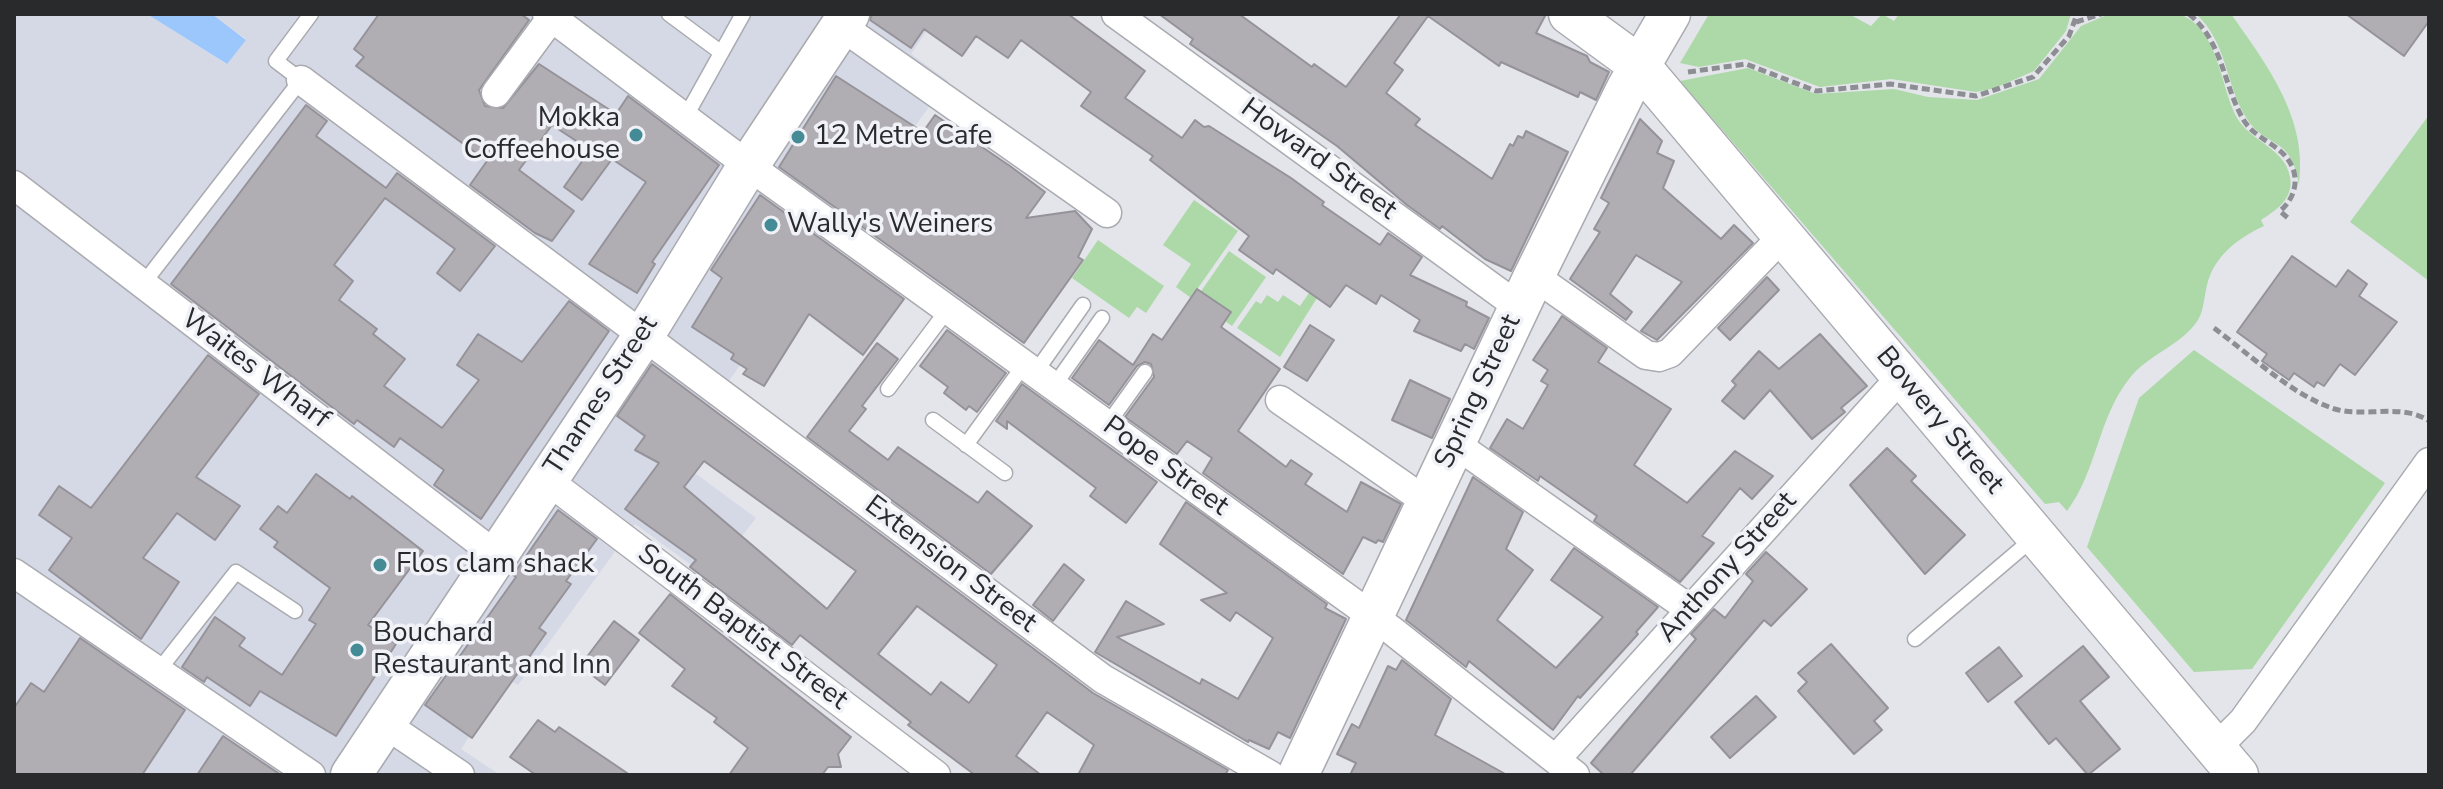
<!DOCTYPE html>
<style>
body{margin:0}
#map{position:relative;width:2443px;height:789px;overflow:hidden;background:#e3e5eb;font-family:"Nunito Sans",sans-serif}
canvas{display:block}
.frame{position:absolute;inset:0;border:16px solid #292a2c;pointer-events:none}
</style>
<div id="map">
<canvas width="2443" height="789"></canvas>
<div class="frame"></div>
</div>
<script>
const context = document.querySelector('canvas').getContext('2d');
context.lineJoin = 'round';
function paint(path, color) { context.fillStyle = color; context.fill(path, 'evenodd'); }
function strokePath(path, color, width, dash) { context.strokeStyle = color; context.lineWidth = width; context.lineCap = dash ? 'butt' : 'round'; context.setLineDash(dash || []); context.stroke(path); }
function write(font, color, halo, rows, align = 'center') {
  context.font = font + ' "Nunito Sans",sans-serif'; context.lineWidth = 7; context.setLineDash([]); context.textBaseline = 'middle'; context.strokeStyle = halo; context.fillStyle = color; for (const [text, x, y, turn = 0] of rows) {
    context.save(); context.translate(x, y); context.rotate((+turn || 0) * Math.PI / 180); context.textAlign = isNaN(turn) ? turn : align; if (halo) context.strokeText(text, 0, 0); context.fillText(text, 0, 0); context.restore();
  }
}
const built = new Path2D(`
 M14,14h133l79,50 20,-25 -34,-25h726l-27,40 37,27 -275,376 83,61 -47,60 -74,-54 -117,161 -11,-6 -46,70 39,26h-486z`);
const green = new Path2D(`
 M1709,14h140l22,12 11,-12 12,7 5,-7h172l-5,17 -32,40 -39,17 -19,4 -85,-13 -71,8 -75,-28 -46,8 -19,-4z
 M2109,14c18,0 60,-5 75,2 36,18 36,71 53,102 14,24 48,30 53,59 4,21 -13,33 -29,43l3,6c-26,12 -50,30 -57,59 -3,12 -3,25 -9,35 -17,26 -50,34 -69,59 -31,39 -32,92 -62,132l-8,-9 -14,2 -365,-423 68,-13 68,26 78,-5 34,8 49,3 62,-21 42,-53z
 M2196,14h35c36,51 77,104 68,170 -8,-49 -32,-35 -52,-65 -22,-34 -19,-76 -51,-105z
 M2429,115v166l-79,-59z
 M1194,200l44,31 -47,67 -15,-11 15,-23 -28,-19z
 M1098,240l66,46 -18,27 -9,-6 -8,11 -57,-40z
 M1229,251l37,26 -34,49 -37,-26z
 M1309,293l8,5 -37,59 -43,-29 19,-27 5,3 6,-9 11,7 5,-7 17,11z
 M2194,350l191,133 -133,186 -58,3 -107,-125 52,-149z`);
const water = new Path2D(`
 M147,14h65l34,26 -19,24z`);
const building = new Path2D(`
 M379,14h142l8,6 -50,70 6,16 18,2 36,-44 77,50 12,-18 91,69 -67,97 3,2 -18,29 -48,-29 57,-82 -34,-23 -30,41 -18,-13 26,-37 -38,-25 -33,45 55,41 -22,30 -17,-8 -65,-48 17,-24 -131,-95 8,-9 -10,-8z
 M872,14h196l77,57 -20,27 57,40 13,-18 9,7 5,-1 82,52 33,24 -2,3 58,40 8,-12 34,24 -12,18 57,27 -1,4 23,12 -15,31 -9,-5 -4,7 -47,-20 6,-11 -39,-25 -5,9 -30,-19 -16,22 -54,-38 -3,5 -34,-24 10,-14 -99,-76 3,-4 -72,-50 10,-14 -70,-52 -13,18 -32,-22 -14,20 -38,-27 -13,19 -41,-28z
 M1159,14h80l73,53 2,-3 32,23 55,-73h145l-10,19 51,23 3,6 19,10 -13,28 -16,-8 -2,5 -77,-35 -2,4 -71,-50 -34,47 9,7 -17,23 34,26 -5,6 77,54 18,-35 3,2 5,-10 5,2 3,-7 42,21 -57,119 -26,-12 -43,-33 -2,3 -33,-24 -70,-59 -147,-102 3,-5z
 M2346,14h83v7l-25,35z
 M836,76l87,56 12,-17 75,51 35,26 -19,26 49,-7 17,18 -14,28 5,3 -59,83 -245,-176z
 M306,105l21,16 -11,15 70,52 11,-15 98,73 -35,45 -23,-18 18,-24 -70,-51 -51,67 19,16 -14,19 38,29 -4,5 32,25 -21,27 58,42 37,-48 -22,-15 21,-31 44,28 47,-61 40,30 -128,188 -47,-34 10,-15 -44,-32 -6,9 -37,-27 -3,4 -183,-140z
 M1640,119l22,22 -5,12 17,8 -11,27 58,51 13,-14 19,18 -96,97 -16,-9 41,-49 -46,-27 -26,39 22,18 -6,8 -56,-41 30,-47 -6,-3 15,-26 -8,-5z
 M760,195l144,104 -41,56 -54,-41 -45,72 -21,-12 4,-5 -16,-10 3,-5 -42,-27 30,-49 -11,-8z
 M2292,256l44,31 12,-17 19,14 -8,12 38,26 -42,53 -15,-11 -16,22 -7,-4 -3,5 -20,-14 -5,7 -27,-19 5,-7 -30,-22z
 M1767,277l12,13 -49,50 -12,-12z
 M1197,289l34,23 -10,15 59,42 -42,62 48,36 5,-7 21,14 -7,10 42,28 14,-30 40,22 -18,38 -5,-2 -2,3 -13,-6 -20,37 -140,-101 9,-15 -25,-17 -10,13 -52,-37 29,-40 -3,-13 -6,-2 -8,4 -28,39 -37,-27 27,-38 34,25 20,-31 9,6z
 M1562,316l45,32 -9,14 73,47 -37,56 53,38 48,-52 38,25 -21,23 -12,-11 -38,48 12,7 -34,39 -86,-61 3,-5 -57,-40 -2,5 -48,-33 17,-29 16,10 25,-44 -7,-4 7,-11 -15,-10z
 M1310,325l24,15 -27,41 -23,-14z
 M947,330l59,43 -29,39 -8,-6 -3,4 -22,-17 4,-6 -28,-21z
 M1820,334l47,52 -26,22 4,4 -33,27 -42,-49 -26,29 -22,-18 14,-16 -4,-4 27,-30 20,18z
 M877,343l21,16 -36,47 4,3 -17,22 39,29 10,-13 80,56 9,-12 45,35 -41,48 -184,-137z
 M208,355l51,39 -63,83 44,29 -25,34 -38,-27 -34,45 36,24 -38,57 -92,-69 23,-32 -33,-23 20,-29 32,22z
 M652,364l441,329 135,77 -3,5h-147l16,-30 -47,-33 -31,44 25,19h-66l-67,-50 3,-3 -111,-87 -8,10 -102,-78 6,-7 -71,-51 34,-46 -24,-13 10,-14 -28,-20zM704,461l152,110 -29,38 -143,-122zM917,606l80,59 -28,38 -28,-21 -10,13 -53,-41z
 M1410,380l40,19 -18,39 -40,-18z
 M1022,384l135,98 -31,41 -36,-27 6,-8 -89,-67v8l-11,-8z
 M1887,448l29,28 -5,5 54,54 -40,39 -75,-89z
 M316,474l34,25 2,-3 71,55 -55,74 28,19 -60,92 -76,-45 -10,15 -43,-29 -3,5 -22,-15 33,-50 30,21 -6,8 43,29 34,-51 -7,-4 21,-32 -56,-41 4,-5 -18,-13 18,-23 9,7z
 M1473,477l50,35 -17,37 27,21 -36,50 59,48 47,-51 -52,-37 23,-32 84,59 -22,25 2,2 -58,64 -2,-2 -25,34 -84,-69 -3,6 -60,-47z
 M1186,502l141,102 -2,4 21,11 -56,119 -12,-6 -9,17 -20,-9 -1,2 -153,-90 31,-51 38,23 -47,13 83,47 2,-5 36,20 35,-61 -37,-26 -6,9 -29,-21 26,-7 -67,-49z
 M558,510l39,29 -31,42 5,3 -32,44 7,5 -74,105 -47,-33 91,-128 -3,-2z
 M1766,552l41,37 -36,37 -7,-6 -134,155h-26l-13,-12 105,-124 -5,-5 23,-25 11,9 28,-37 -7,-7z
 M1064,564l20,16 -31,41 -20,-16z
 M670,594l181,143 -13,17 3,13h-13l-6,8h-93l19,-27 -34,-26 3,-4 -45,-32 13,-17 -46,-36z
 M614,621l25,19 -34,45 -25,-19z
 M80,638l105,72 -43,65h-128v-67l17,-25 13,9z
 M1831,644l57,64 -14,13 8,9 -28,24 -56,-63 9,-9 -9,-9z
 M2083,646l26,31 -29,24 40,48 -32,26 -32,-37 -7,6 -34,-42z
 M1999,647l23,29 -34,26 -22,-29z
 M1402,660l49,39 -16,36 72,40h-157l6,-12 -19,-9 15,-30 7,4 29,-62 8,4z
 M1756,696l20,21 -46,41 -19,-21z
 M538,720l17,12 4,-5 71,48h-94l-26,-18z
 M223,736l58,39h-84z`);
const path = new Path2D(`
 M2189,14c34,28 34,70 54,105 13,23 43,25 51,53 4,15 -3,30 -14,39l10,9
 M2076,22l25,-8
 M1688,72l58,-8 70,27 74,-7 86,12 57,-19 36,-41 8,-22
 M2214,328c34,25 78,67 118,80 31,11 69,-6 97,13`);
const lane = new Path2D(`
 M669,14l50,37
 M686,116l57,-102
 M143,284l158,-204 -25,-19 35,-47
 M1035,373l48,-68
 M1054,386l48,-68
 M888,389l60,-80
 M933,420l72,53
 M1107,425l38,-53
 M966,445l58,-80
 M1915,639l121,-103
 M159,670l77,-98 59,39`);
const street = new Path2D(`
 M547,14l202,152 641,463 185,146
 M1116,14l403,293
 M841,26l266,187
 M301,80l802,599 167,96
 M496,93l56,-76
 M14,185l482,370
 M1534,276l112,79 13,2 11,-4 112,-116
 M1280,400l147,102
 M1454,443l237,167
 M547,480l389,295
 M14,573l297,202
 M385,724l75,51
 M2216,748l27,-27 186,-259
 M1556,759l345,-382`);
const secondary = new Path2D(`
 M1569,14l71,52 598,709
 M351,775l293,-440 97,-158 108,-163
 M1298,775l236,-499 93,-188 43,-74`);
const markers = [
 [636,135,8,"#458b95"],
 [798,137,8,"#458b95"],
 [771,225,8,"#458b95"],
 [380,565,8,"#458b95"],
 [357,650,8,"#458b95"]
];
const poiNames = [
 ["Mokka",620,119,"right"],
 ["Coffeehouse",620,151,"right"],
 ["12 Metre Cafe",814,137],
 ["Wally's Weiners",787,225],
 ["Flos clam shack",396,565],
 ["Bouchard",373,634],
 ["Restaurant and Inn",373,666]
];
const streetNames = [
 ["Howard Street",1318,160,36],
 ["Waites Wharf",255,370,37],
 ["Spring Street",1479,392,-65],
 ["Thames Street",602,396,-57],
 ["Bowery Street",1939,421,50],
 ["Pope Street",1165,467,36],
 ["Extension Street",950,565,37],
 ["Anthony Street",1728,568,-48],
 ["South Baptist Street",742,628,37]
];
paint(built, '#d5d8e5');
paint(green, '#acd9a7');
paint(water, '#9cc7fd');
paint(building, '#b0adb3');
strokePath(building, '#959399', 2);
strokePath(lane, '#aaabb1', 17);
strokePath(street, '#aaabb1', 31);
strokePath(secondary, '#aaabb1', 43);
strokePath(path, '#8d8e93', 5, [8, 4]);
strokePath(lane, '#fff', 14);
strokePath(street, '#fff', 28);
strokePath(secondary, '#fff', 40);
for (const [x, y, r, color] of markers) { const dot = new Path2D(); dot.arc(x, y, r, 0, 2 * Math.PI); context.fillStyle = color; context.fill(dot); strokePath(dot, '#f1f2f8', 3); }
write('28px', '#292a2c', '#f1f2f8', poiNames, 'left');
write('28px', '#292a2c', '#f1f2f8', streetNames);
</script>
